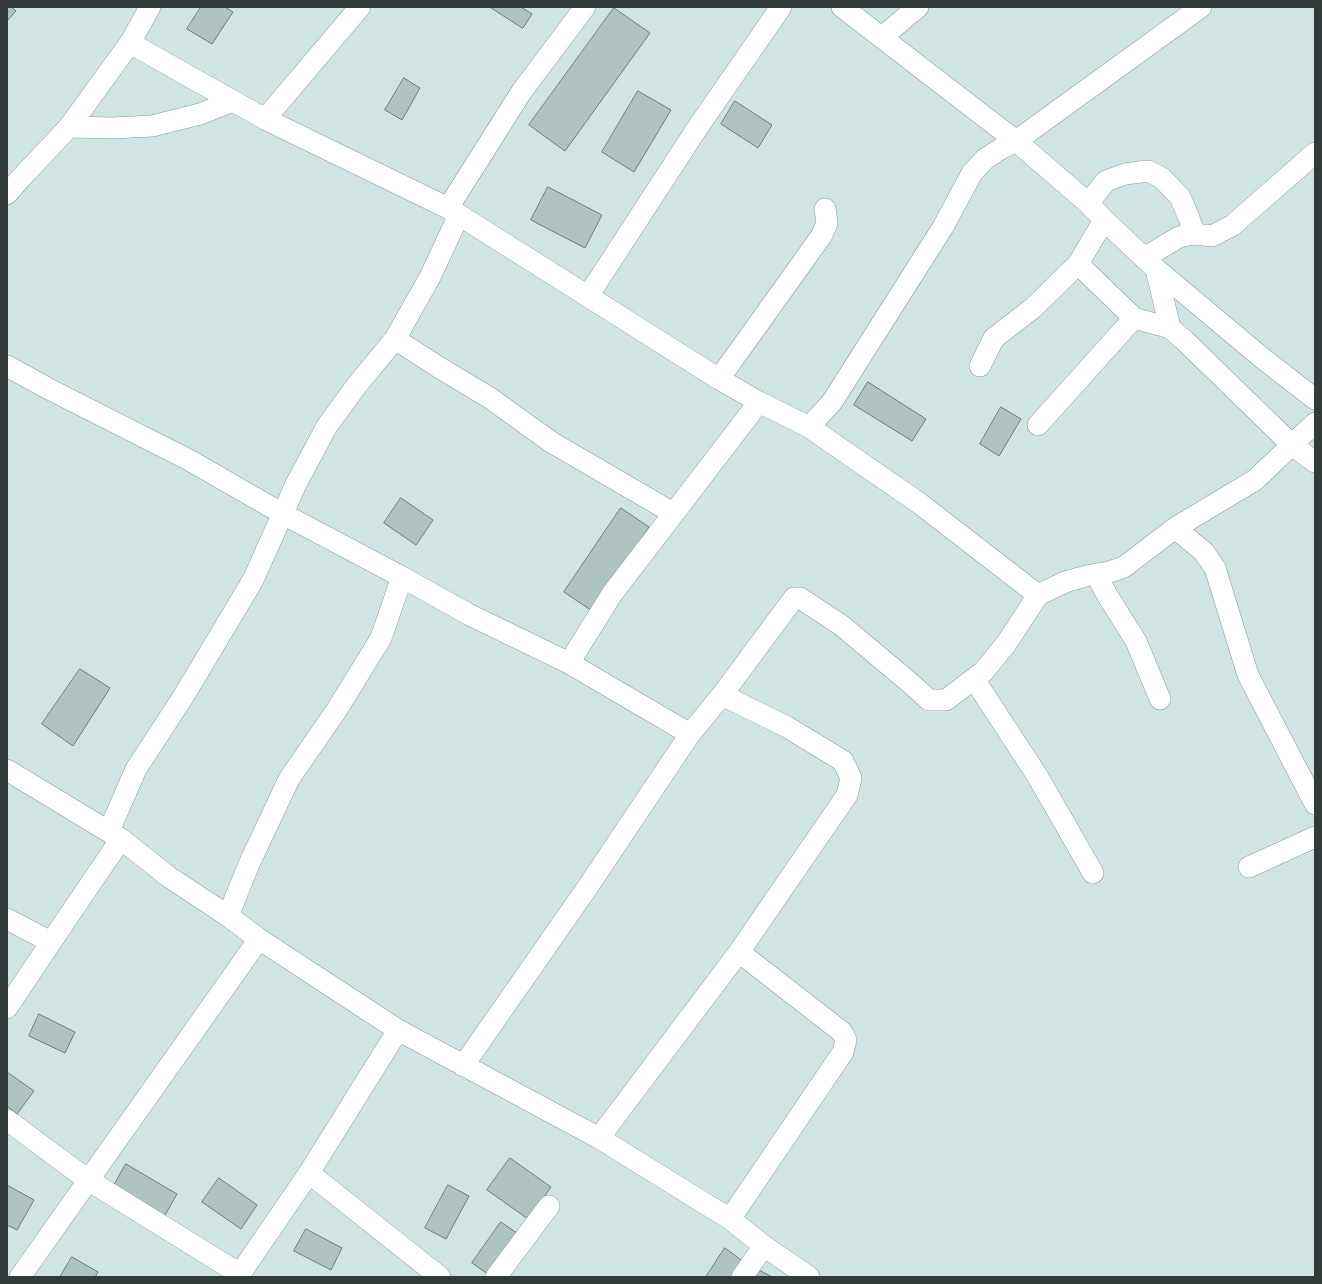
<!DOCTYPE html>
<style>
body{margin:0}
#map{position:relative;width:1322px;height:1284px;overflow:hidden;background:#d0e5e3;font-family:Quicksand,sans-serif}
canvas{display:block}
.frame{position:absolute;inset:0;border:8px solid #323b3a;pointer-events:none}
</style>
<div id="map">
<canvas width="1322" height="1284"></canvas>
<div class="frame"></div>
</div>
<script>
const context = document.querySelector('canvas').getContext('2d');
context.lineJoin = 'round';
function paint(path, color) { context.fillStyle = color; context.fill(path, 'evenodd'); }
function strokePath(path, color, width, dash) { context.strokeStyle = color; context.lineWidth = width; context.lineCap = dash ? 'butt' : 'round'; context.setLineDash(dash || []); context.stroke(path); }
const building = new Path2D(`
 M7,7h4l5,4 -9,10z
 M201,7h24l8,5 -21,32 -25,-15z
 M490,7h31l11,7 -9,14z
 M614,8l36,25 -85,118 -36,-26z
 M404,78l16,10 -18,32 -17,-10z
 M638,91l33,19 -37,62 -32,-20z
 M735,101l37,24 -14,23 -37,-24z
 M548,187l54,28 -17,33 -54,-28z
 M868,382l58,37 -14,22 -58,-36z
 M1001,407l20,12 -22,37 -19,-12z
 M401,498l32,22 -17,25 -32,-22z
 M621,508l28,19 -57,84 -28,-19z
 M80,669l30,19 -37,58 -31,-22z
 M39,1014l36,18 -10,21 -36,-17z
 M7,1072l27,19 -17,23 -10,-8z
 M510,1158l41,29 -23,32 -41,-29z
 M126,1164l51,30 -13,23 -51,-30z
 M219,1178l38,27 -16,24 -39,-27z
 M7,1185l27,15 -17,30 -10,-5z
 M448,1185l21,11 -23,43 -21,-11z
 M501,1222l20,14 -29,41 -20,-14z
 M306,1229l36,19 -11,22 -37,-19z
 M725,1248l19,14 -11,15h-27z
 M72,1257l26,15 -3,5h-35z
 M759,1270l13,7h-17z`);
const minor = new Path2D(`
 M842,7l174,134 72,62 16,17 52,49 105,88 54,42
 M882,37l36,-30
 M130,43l135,76 183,89 271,171 40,23 50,25 110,76 119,92
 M265,119l95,-112
 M69,127l44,1 39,-2 48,-12 33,-13
 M7,194l12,-14 50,-53 61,-84 20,-36
 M1088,203l18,-22 19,-7 23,-3 14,7 18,19 9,21 5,16
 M448,208l74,-117 63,-84
 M1144,258l35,-21 15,-3 18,2 21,-11 82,-72
 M1078,264l56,54 36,10 14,12 108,105 23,17
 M1156,269l14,59
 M588,296l110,-169 83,-120
 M395,339l45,29 50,30 61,44 122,71
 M7,366l40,22 142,72 94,54 119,63 66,37 101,49 121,71
 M980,366l14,-28 39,-30 45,-44 26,-44
 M719,379l103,-144 5,-12 -2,-14
 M1038,425l96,-107
 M809,427l23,-25 111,-175 29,-54 13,-14 17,-11 14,-7 185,-134
 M1175,528l29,24 11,16 33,107 67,129
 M1096,574l11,21 29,46 24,58
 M569,663l43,-69 147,-192
 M974,679l64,98 55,96
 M7,770l114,69 48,38 59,39 31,23 139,91 201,108 131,81 34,27 45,31
 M109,831l27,-62 47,-72 70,-117 43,-96 31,-58 30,-41 38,-46 35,-62 29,-62
 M1249,867l66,-30
 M228,916l21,-52 40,-85 47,-68 45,-73 21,-61
 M7,919l44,23
 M7,1008l67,-100 47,-69
 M463,1066l124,-178 103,-154 32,-39 72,-97h6l41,27 68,57 20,18h17l38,-29 22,-27 32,-49 27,-13 21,-6 23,-4 15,-5 51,-39 80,-48 60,-57
 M7,1120l81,60 152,94
 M599,1138l140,-186 108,-157 4,-17 -8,-17 -56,-34 -65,-32
 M309,1173l131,104
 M730,1219l113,-167 3,-12 -4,-8 -103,-80
 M20,1277l239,-338
 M238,1277l71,-104 89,-143
 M496,1277l53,-71
 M742,1277l22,-31`);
paint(building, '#afc3c1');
strokePath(building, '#6a7d7b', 1);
strokePath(minor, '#869998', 22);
strokePath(minor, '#fff', 21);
</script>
